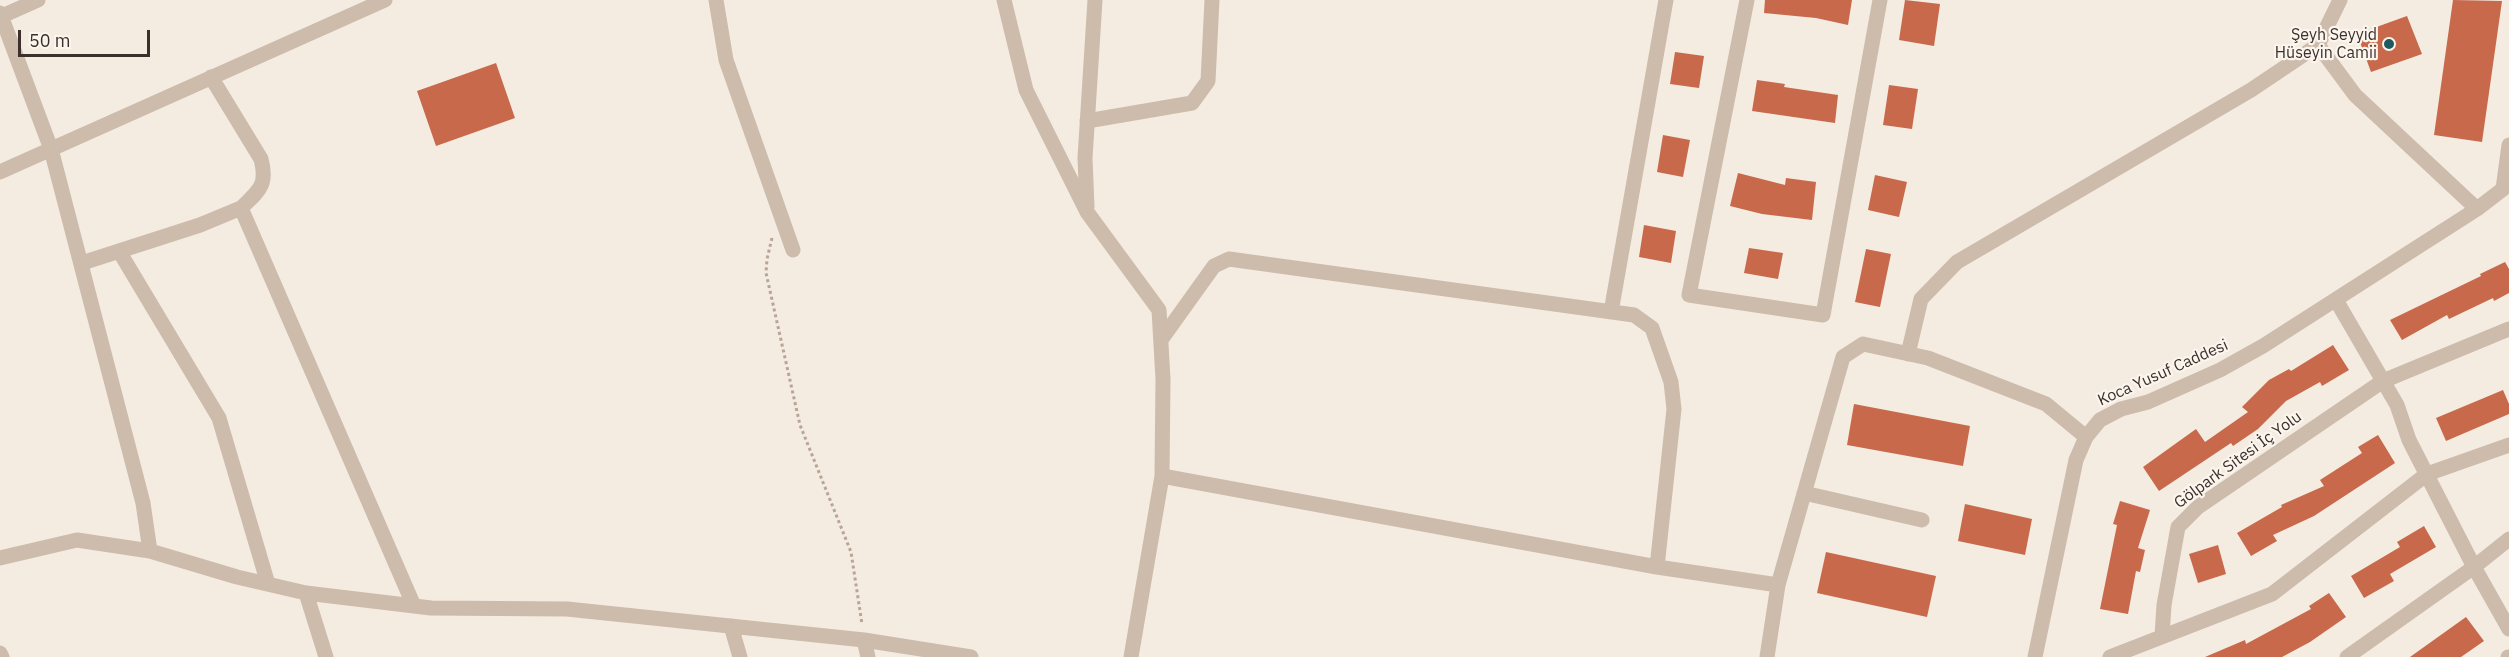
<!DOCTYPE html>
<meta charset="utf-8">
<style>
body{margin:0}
#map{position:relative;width:2509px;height:657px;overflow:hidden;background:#f4ebe1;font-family:"IBM Plex Sans",sans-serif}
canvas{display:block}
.scale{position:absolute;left:18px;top:30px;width:132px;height:27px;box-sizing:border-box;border:3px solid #3b302b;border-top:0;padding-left:8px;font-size:18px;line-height:21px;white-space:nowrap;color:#3b302b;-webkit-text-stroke:4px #fbf5ee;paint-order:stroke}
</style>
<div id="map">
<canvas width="2509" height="657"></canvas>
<div class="scale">50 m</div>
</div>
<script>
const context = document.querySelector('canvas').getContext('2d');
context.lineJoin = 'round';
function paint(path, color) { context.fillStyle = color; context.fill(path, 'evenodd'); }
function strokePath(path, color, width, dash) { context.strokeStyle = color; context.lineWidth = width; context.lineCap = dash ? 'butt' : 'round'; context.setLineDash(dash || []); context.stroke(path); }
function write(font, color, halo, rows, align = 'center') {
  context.font = font + ' "IBM Plex Sans",sans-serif'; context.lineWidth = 4.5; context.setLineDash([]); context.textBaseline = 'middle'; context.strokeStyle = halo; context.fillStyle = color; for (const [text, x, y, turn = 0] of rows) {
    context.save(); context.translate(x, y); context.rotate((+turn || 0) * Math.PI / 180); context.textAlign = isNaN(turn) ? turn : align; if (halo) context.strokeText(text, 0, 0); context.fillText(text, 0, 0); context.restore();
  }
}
const building = new Path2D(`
 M1765,0h87l-4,25 -32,-7 -52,-5z
 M1905,0l35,4 -6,42 -35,-6z
 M2453,0l49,1 -20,141 -48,-7z
 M2407,16l15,38 -51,18 -14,-38z
 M1675,52l29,4 -5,32 -29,-4z
 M496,63l19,55 -79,28 -19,-55z
 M1757,80l28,4 -1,3 54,8 -3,28 -83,-12z
 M1889,85l29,4 -6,40 -29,-4z
 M1663,135l27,5 -7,37 -26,-5z
 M1738,173l47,12 1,-7 30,4 -4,38 -50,-6 -32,-8z
 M1875,175l32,7 -8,35 -31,-7z
 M1644,225l32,6 -5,32 -32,-6z
 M1749,248l34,5 -5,26 -34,-6z
 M1866,249l25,5 -11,53 -25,-5z
 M2505,262l4,7v24l-15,8 -1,-3 -44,21 -2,-4 -45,25 -12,-20 91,-44 -1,-2z
 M2333,345l16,25 -27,16 -2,-4 -34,19 -28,28 -25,17 -2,-3 -72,48 -16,-24 53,-38 9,13 43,-30 -6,-5 27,-27 20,-11 2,2z
 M2503,390l6,14v10l-63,27 -10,-23z
 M1854,404l116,22 -7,40 -116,-21z
 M2378,435l17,28 -81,53 -41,19 4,6 -26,15 -14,-23 45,-26 -1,-2 43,-19 -4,-6 42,-27 -4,-6z
 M2120,501l30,9 -12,38 7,2 -5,22 -4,-1 -8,43 -28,-5 17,-84 -4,-1z
 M1965,504l67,15 -7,36 -67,-14z
 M2424,526l12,21 -46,27 4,7 -30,17 -13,-22 49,-29 -3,-5z
 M2218,545l8,29 -28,9 -9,-29z
 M1826,552l110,24 -9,41 -110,-24z
 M2329,593l17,24 -36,25 -28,15h-77l40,-17 1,4 65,-35 -2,-3z
 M2466,617l18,24 -23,16h-51z`);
const path = new Path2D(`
 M772,238l-5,21 -1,14 34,152 51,127 11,72`);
const minor = new Path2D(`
 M716,0l10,60 67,190
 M1004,0l22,90 61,122 72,98 4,69 -1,97 -31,181
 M1747,0l-58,295 134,20 57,-315
 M2340,0l-22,45 37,50 122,114
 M0,13l51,136 92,354 7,48
 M0,17l38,-17
 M211,77l50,82c7,26 -2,32 -20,49l173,398
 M1087,121l105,-18 16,-22 4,-81
 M0,172l385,-172
 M1087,207l-2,-49 10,-158
 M119,251l100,167 49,166
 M82,263l118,-38 41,-17
 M2336,300l61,105 12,35 65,127 35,62
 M1611,312l55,-312
 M1161,340l53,-74 15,-7 405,56 18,13 19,54 3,27 -17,158
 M1908,354l13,-55 36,-37 294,-172 67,-45
 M1162,476l495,91 121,18
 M1804,493l118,27
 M0,558l77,-18 73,11 87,26 69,16 125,15 136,1 297,31 107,17
 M306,593l20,64
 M731,626l9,31
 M2162,636l2,-31 14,-78 20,-20 185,-126 126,-52
 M864,640l4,17
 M0,653l2,4
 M1767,657l11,-72 65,-228 20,-13 65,14 118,46 40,33
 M2035,657l41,-197 10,-23 14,-17 21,-11 27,-7 72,-32 43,-24 214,-137 26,-20 6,-44
 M2110,657l162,-63 155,-120 82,-29
 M2347,657l127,-90 35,-28
 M2508,657h1`);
const markers = [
 [2389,44,6,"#1f5a5e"]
];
const poiNames = [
 ["Şeyh Seyyid",2377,35],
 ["Hüseyin Camii",2377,53]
];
const streetNames = [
 ["Koca Yusuf Caddesi",2163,373,-24],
 ["Gölpark Sitesi İç Yolu",2238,460,-36]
];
paint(building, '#c8694b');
strokePath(path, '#b9a596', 3, [3, 3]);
strokePath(minor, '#cdbbac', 15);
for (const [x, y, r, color] of markers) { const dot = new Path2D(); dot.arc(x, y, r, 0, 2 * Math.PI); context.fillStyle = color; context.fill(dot); strokePath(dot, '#fbf5ee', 2); }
write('16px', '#3b302b', '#fbf5ee', poiNames, 'right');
write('16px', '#3b302b', '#fbf5ee', streetNames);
</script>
